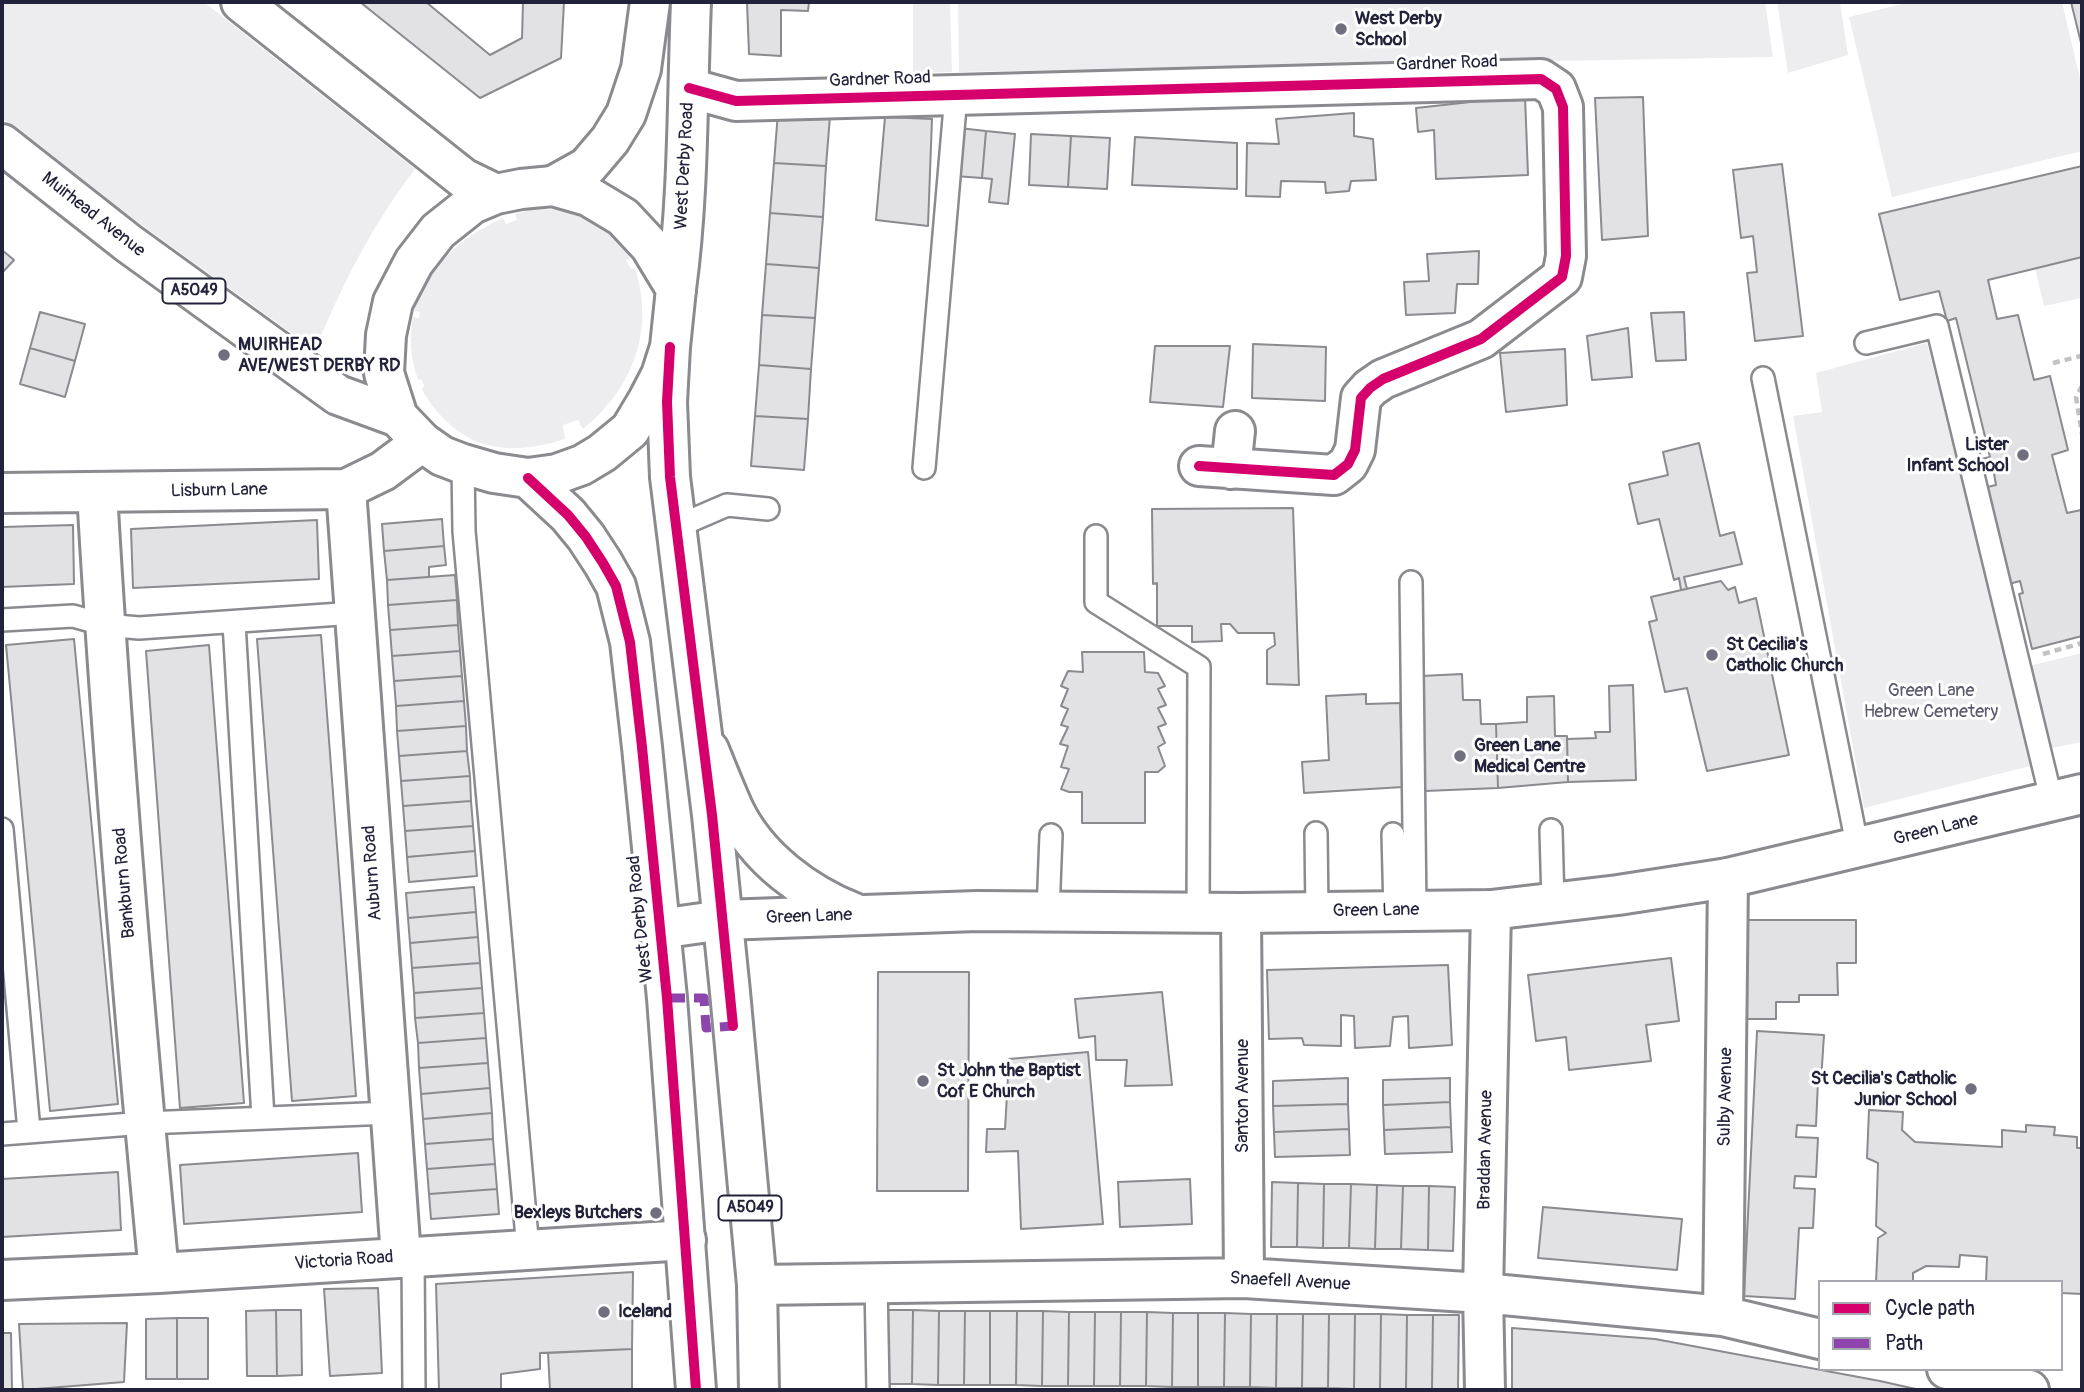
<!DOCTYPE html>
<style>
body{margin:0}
#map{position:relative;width:2084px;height:1392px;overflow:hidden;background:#fff;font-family:Pangolin,sans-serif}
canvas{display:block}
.frame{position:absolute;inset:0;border:4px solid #22223b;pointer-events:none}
.legend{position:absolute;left:1818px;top:1280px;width:245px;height:91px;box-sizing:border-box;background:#fff;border:2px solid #a7a7b1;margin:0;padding:9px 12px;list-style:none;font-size:21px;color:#22223b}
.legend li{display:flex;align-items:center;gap:14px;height:35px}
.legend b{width:35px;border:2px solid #a7a7b1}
</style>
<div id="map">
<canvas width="2084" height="1392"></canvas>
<div class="frame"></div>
<ul class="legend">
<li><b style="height:9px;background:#d6006c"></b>Cycle path</li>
<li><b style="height:9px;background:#8e44ad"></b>Path</li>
</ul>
</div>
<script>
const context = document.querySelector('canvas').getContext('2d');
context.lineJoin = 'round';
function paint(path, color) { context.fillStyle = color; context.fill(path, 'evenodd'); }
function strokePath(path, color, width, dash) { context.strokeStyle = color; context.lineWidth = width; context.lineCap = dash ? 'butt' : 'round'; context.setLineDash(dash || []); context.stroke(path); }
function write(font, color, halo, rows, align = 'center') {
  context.font = font + ' Pangolin,sans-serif'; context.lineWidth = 6; context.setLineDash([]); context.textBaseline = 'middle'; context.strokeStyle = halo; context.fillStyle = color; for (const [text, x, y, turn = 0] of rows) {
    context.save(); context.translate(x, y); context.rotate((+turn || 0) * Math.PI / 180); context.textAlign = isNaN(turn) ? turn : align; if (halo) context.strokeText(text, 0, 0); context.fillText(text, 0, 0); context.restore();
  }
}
const green = new Path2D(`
 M2,2h202l211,167c-43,56 -73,116 -100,181l-262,-189 -51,-43z
 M913,2h37l2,70 -39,1z
 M958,2h807l8,55 -814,15z
 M1777,2h68l-5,1 8,52 -60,18z
 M1910,2h152l20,85v64l-190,46 -43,-180z
 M533,209c42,-2 72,14 97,49l-4,2 5,9 4,-1c20,63 -2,120 -52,161l-5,-9 -15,5 2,14c-62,20 -108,9 -143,-49l2,-5 -3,-6 -3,1c-7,-21 -9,-41 -5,-63l6,1 1,-6 -6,-1c17,-47 45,-73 89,-93l3,6 11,-4 -2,-6z
 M2082,257v41l-38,8 -9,-38z
 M1927,343l107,422 -170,43 -71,-392 29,-4 -6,-39z
 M2082,653v89l-31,6 -22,-82z`);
const building = new Path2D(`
 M360,2h66l64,53 32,-17 1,-36h41l-3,56 -81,40z
 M747,2h62l-1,9 -27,-1v46l-32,-2z
 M2071,2h11v45z
 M1525,96l3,79 -92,4 -2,-49 -16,2 -2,-24z
 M1643,97l5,139 -46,4 -7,-142z
 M778,112l52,4 -4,50 -52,-3z
 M1354,113v23l19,3 3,41 -25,1 -2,10 -23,2 -1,-11 -44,-1 -1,16 -34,-1 1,-53 32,1 -3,-25z
 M885,117l47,2 -4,107 -52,-6z
 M959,128l27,3 -4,47 -27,-2z
 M986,131l29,3 -7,70 -19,-2 3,-23 -10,-1z
 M1031,134l40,2 -3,51 -39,-2z
 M1071,136l39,2 -3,51 -39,-2z
 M1135,137l102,6v46l-105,-4z
 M774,163l52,3 -3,51 -53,-4z
 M1782,164l21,172 -48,5 -8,-68 10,-1 -4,-36 -12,2 -8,-68z
 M2082,166v91l-94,23 9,39 21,-4 16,65 16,-4 18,74 -16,5 15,58 14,-3 1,3v123l-50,13 -13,-55 4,-1 -3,-12 -15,4 -22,-97 13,-3 -3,-17 -9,3 -3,-12 9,-2 -34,-139 -9,3 -8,-30 -39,9 -21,-86z
 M770,213l53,4 -4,51 -53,-4z
 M2,250l12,10 -12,13z
 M1479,251l-1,33h-21l-2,29 -49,2 -2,-33 25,-1 -2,-27z
 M766,264l53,4 -4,50 -53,-3z
 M40,312l45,12 -10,37 -45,-13z
 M1684,312l2,48 -30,1 -5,-48z
 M762,315l53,3 -4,51 -52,-4z
 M1628,328l4,49 -40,3 -5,-44z
 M1253,344l73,3 -1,54 -73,-3z
 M1155,346h75l-7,61 -73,-5z
 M30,348l45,13 -10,36 -45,-13z
 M1565,349l2,56 -61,7 -6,-59z
 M759,365l52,4 -3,50 -53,-3z
 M755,416l53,3 -4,51 -53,-4z
 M1699,443l21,93 14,-4 8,32 -58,13 3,12 -6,1 -2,-12 -5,2 -15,-61 -21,5 -9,-40 39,-9 -5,-23z
 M1293,508l6,177 -32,-1v-34l8,-5 -1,-12h-36l-8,-9h-9l1,17 -30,1v-16h-35v-43l-4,1 -1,-75z
 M442,519l2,27 -60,5 -2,-27z
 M317,520l2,59 -186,9 -2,-59z
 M73,525l1,59 -72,3v-60z
 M444,546l2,19 -17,2v10l-42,3 -3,-29z
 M455,575l2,25 -69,5 -1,-25z
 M1721,581l7,9 7,-3 4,16 17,-5 33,157 -82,16 -20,-83 -22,4 -16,-70 8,-2 -6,-23z
 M457,600l1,25 -68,5 -2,-25z
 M458,625l2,26 -68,5 -2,-26z
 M321,635l35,461 -64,5 -35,-462z
 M74,639l44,465 -68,7 -44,-466z
 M209,645l35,458 -64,5 -34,-457z
 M460,651l2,25 -68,5 -2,-25z
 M1082,652h62l1,20 13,1 7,13 -7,3 8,16 -8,3 8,16 -8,3 7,16 -7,4 7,19 -7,6h-13v51h-63v-31h-13l-8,-3 8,-20 -8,-2 7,-21 -8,-2 8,-17 -7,-2 7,-16 -7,-3 7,-17 -7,-3 7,-15 15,1z
 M1462,674l1,26h17l1,24h15l2,64 -73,3 -4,-115z
 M462,676l2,25 -68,5 -2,-25z
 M1633,685l3,95 -68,2 -1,-43 29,-1 -1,-6h15l-1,-46z
 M1366,694v10l34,-1 3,84 -99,6 -2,-31 27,-2 -3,-64z
 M1554,696l1,40h12l1,46 -70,6 -2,-64 31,-2v-25z
 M464,701l2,25 -69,5 -1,-25z
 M466,726l1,25 -68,5 -2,-25z
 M467,751l3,25 -69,5 -2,-25z
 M470,776l1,25 -68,5 -2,-25z
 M471,801l2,25 -68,5 -2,-25z
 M473,826l2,25 -68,6 -2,-26z
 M475,851l2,25 -68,6 -2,-25z
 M474,887l2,25 -68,6 -2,-25z
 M476,912l2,25 -68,6 -2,-25z
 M1746,920h110v43h-19l1,32h-39v7h-23v17h-30z
 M478,937l2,26 -68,5 -2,-25z
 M1671,958l8,63 -33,4 5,36 -82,9 -3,-33 -30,4 -8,-66z
 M480,963l2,25 -68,5 -2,-25z
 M1448,965l4,80 -43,3 -1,-32 -15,1 -3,29 -35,2 -1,-32 -13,-1v31l-37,-1 -2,-7 -33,1 -2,-69z
 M878,972h91l-1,219h-91z
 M482,988l2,25 -69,5 -1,-25z
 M1162,992l10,93 -47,1 2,-26h-31l-1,-24 -16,2 -4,-39z
 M484,1013l2,25 -68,5 -3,-25z
 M1757,1031l67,4 -3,46h-3l-2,45 -19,-1 -1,12 22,1 -2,39 -21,-1 -1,12 21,1 -2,39h-14l-4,71 -51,-3z
 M486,1038l2,25 -69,5 -1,-25z
 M1088,1052l15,172 -82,5 -3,-78 -32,1 1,-23h18l4,-70z
 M488,1063l2,25 -69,6 -2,-26z
 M1348,1078v26l-75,2v-25z
 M1450,1078v24l-67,3v-25z
 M490,1088l2,25 -69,6 -2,-25z
 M1450,1102l1,25 -67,3 -1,-25z
 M1348,1104l1,25 -75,3 -1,-26z
 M1869,1110l34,2 -1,18 13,12 87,5v-17l24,2v-7l29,2 -1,8 23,2v11h5v146l-21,-1v-11h-75l1,-25 -27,-2 -1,12 -33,-1 -13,7v9h-37l2,-44 8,-5 -10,-7 2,-63 -11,-5z
 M492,1113l1,26 -68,5 -2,-25z
 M1451,1127l1,25 -67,2 -1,-24z
 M1349,1129l1,26 -75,2 -1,-25z
 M493,1139l2,25 -68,5 -2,-25z
 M358,1153l4,59 -178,12 -4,-59z
 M495,1164l2,25 -68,5 -2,-25z
 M118,1172l3,58 -119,7v-58z
 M1190,1179l2,45 -72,3 -2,-45z
 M1272,1182l26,1 -1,64h-26z
 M1298,1183l26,1 -1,64 -26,-1z
 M1324,1184h27l-2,64h-26z
 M1351,1184l26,1 -2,64 -26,-1z
 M1377,1185l26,1 -2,63h-26z
 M1403,1186h26l-1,64 -27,-1z
 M1429,1186l26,1 -2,64 -25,-1z
 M497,1189l2,25 -68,5 -2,-25z
 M1543,1207l139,12 -5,51 -139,-12z
 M633,1272l-1,77 -92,4v16l-39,5v16h-62l-3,-106z
 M378,1288l4,85 -52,3 -6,-87z
 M276,1310l1,66h-30l-1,-65z
 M276,1310h25l1,65 -25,1z
 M886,1310h27l-1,74h-26z
 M913,1310l26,1 -1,74 -26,-1z
 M939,1311h26l-1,74h-26z
 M965,1311h25v74h-26z
 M990,1311h27l-1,74h-26z
 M1017,1311h26l-1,75 -26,-1z
 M1043,1311l26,1 -1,74h-26z
 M1069,1312h26l-1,74h-26z
 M1095,1312h26l-1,74h-26z
 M1121,1312h26l-1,74h-26z
 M1147,1312l26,1 -1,74 -26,-1z
 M1173,1313h25v74h-26z
 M1198,1313h27l-1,74h-26z
 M1225,1313l26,1 -1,73h-26z
 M1251,1314h26l-1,74 -26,-1z
 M1277,1314h26l-1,74h-26z
 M1303,1314h26l-1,74h-26z
 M1329,1314h26l-1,75 -26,-1z
 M1355,1314h26l-1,75h-26z
 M1381,1314l26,1 -1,74h-26z
 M1407,1315h26l-1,74h-26z
 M1433,1315h26l-1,74h-26z
 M177,1318h31v61h-31z
 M177,1318v61h-31v-60z
 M127,1323l-3,59 -101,8 -4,-66z
 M1512,1328l143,11 225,42 40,9h-408z
 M2,1333h9l1,57h-10z
 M632,1349v41h-82l-2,-37z`);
const path = new Path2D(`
 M2053,363l28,-7 1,4
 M2082,386l-6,11 6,37
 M2043,654l39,-11`);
const lane = new Path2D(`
 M1866,343l71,-17 115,476
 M1763,378l95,471
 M463,464l1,67 64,718
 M924,468l32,-373
 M676,527l51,-22 41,4
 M1096,536v66l103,65 -1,246
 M1411,582l4,329
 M2,620l71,-4 32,9 34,3 216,-15
 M234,623l29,495
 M2,829l27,302
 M1551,830l2,73
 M1316,833l1,79
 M1393,834l2,77
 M1048,912l3,-77
 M2,1134l143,-11 245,-10
 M413,1257l1,133
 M876,1283l2,107`);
const street = new Path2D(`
 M689,88l47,13 805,-22 15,10 7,18 3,149 -4,21 -81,62 -98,40 -13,9 -9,10 -6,52 -7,14 -14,11 -135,-9
 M1231,469l4,-38
 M346,489l55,768
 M97,492c15,261 37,521 62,781
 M2,493l344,-4 37,-18 39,-29
 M1241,913l3,365
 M2,1280l157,-7 527,-33
 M757,1285l487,-7 239,15 240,23 97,23
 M1723,1316l5,-438
 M1947,1369l82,21
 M1485,1390l-2,-97 8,-383`);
const secondary = new Path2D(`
 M553,186l34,-19 23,-27 16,-26 15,-45 9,-67
 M676,289c13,-96 11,-191 15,-287
 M709,750c8,20 16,40 25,60 23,48 72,84 120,103
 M659,929l64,-9 254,-9 264,2 250,-3 127,-15 110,-17 354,-84`);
const highway = new Path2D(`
 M241,2l222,176 33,16
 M2,144l126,99 210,152 60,22
 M553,186l35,10 35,21 27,29 26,43 -6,58 -9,28 -13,25 -18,30 -28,23 -20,12 -25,9 -29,4 -34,-5 -31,-9 -21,-8 -20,-14 -24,-25 -14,-44 2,-38 7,-33 21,-40 24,-31 34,-27 24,-10 25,-5z
 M670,347l-3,55 3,75 42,338 18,177 27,293 2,105
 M528,478l40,37 18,22 17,26 13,23 14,56 12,105 25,251 29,392`);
const quiet = new Path2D(`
 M667,998h37l2,30 27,-2`);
const cycleway = new Path2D(`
 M689,88l47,13 805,-22 15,10 7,18 3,149 -4,21 -81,62 -98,40 -13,9 -9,10 -6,52 -7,14 -14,11 -135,-9
 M670,347l-3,55 3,75 42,338 21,211
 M528,478l40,37 18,22 17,26 13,23 14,56 12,105 25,251 29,392`);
const markers = [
 [1341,29,7,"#6f6f80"],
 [224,355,7,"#6f6f80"],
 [2023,455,7,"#6f6f80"],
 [1712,655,7,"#6f6f80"],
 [1460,756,7,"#6f6f80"],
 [923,1081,7,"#6f6f80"],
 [1971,1089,7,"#6f6f80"],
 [656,1213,7,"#6f6f80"],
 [604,1312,7,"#6f6f80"]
];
const shields = [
 [194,291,63],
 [750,1208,63]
];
const shieldNames = [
 ["A5049",194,291],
 ["A5049",750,1208]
];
const poiNames = [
 ["West Derby",1355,19],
 ["School",1355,40],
 ["MUIRHEAD",238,345],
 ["AVE/WEST DERBY RD",238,366],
 ["Lister",2009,445,"right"],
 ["Infant School",2009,466,"right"],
 ["St Cecilia's",1726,645],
 ["Catholic Church",1726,666],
 ["Green Lane",1474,746],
 ["Medical Centre",1474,767],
 ["St John the Baptist",937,1071],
 ["Cof E Church",937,1092],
 ["St Cecilia's Catholic",1957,1079,"right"],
 ["Junior School",1957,1100,"right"],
 ["Bexleys Butchers",642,1213,"right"],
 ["Iceland",618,1312]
];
const streetNames = [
 ["Gardner Road",1447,64,-2],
 ["Gardner Road",880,80,-2],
 ["West Derby Road",685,166,-87],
 ["Muirhead Avenue",93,215,38],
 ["Lisburn Lane",219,491,-1],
 ["Green Lane",1936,830,-14],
 ["Auburn Road",373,873,-94],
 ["Bankburn Road",125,883,-95],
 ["Green Lane",1376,911,-1],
 ["Green Lane",809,917,-2],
 ["West Derby Road",641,919,-96],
 ["Santon Avenue",1243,1096,-90],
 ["Sulby Avenue",1726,1097,-89],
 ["Braddan Avenue",1486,1150,-89],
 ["Victoria Road",344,1261,-4],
 ["Snaefell Avenue",1290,1282,3]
];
const parkNames = [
 ["Green Lane",1931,691],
 ["Hebrew Cemetery",1931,712]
];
paint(green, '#ededef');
paint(building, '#e2e2e4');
strokePath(building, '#8a8a8f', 2);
strokePath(lane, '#8a8a8f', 26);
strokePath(street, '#8a8a8f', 44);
strokePath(secondary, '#8a8a8f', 44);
strokePath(highway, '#8a8a8f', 44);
strokePath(path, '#c2c2c4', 4.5, [7, 5]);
strokePath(lane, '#fff', 21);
strokePath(street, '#fff', 38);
strokePath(secondary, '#fff', 38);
strokePath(highway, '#fff', 38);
strokePath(quiet, '#8e44ad', 9, [18, 9]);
strokePath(cycleway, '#d6006c', 10);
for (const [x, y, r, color] of markers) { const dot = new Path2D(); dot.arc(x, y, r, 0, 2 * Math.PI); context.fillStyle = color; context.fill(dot); strokePath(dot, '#fff', 2.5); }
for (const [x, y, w] of shields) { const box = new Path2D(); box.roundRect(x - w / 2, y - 12.5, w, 25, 5); context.fillStyle = '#fff'; context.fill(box); strokePath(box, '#22223b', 2); }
write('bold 16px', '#22223b', null, shieldNames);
write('bold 18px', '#22223b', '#fff', poiNames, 'left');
write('18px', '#22223b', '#fff', streetNames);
write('18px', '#5b5b6d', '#fff', parkNames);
</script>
